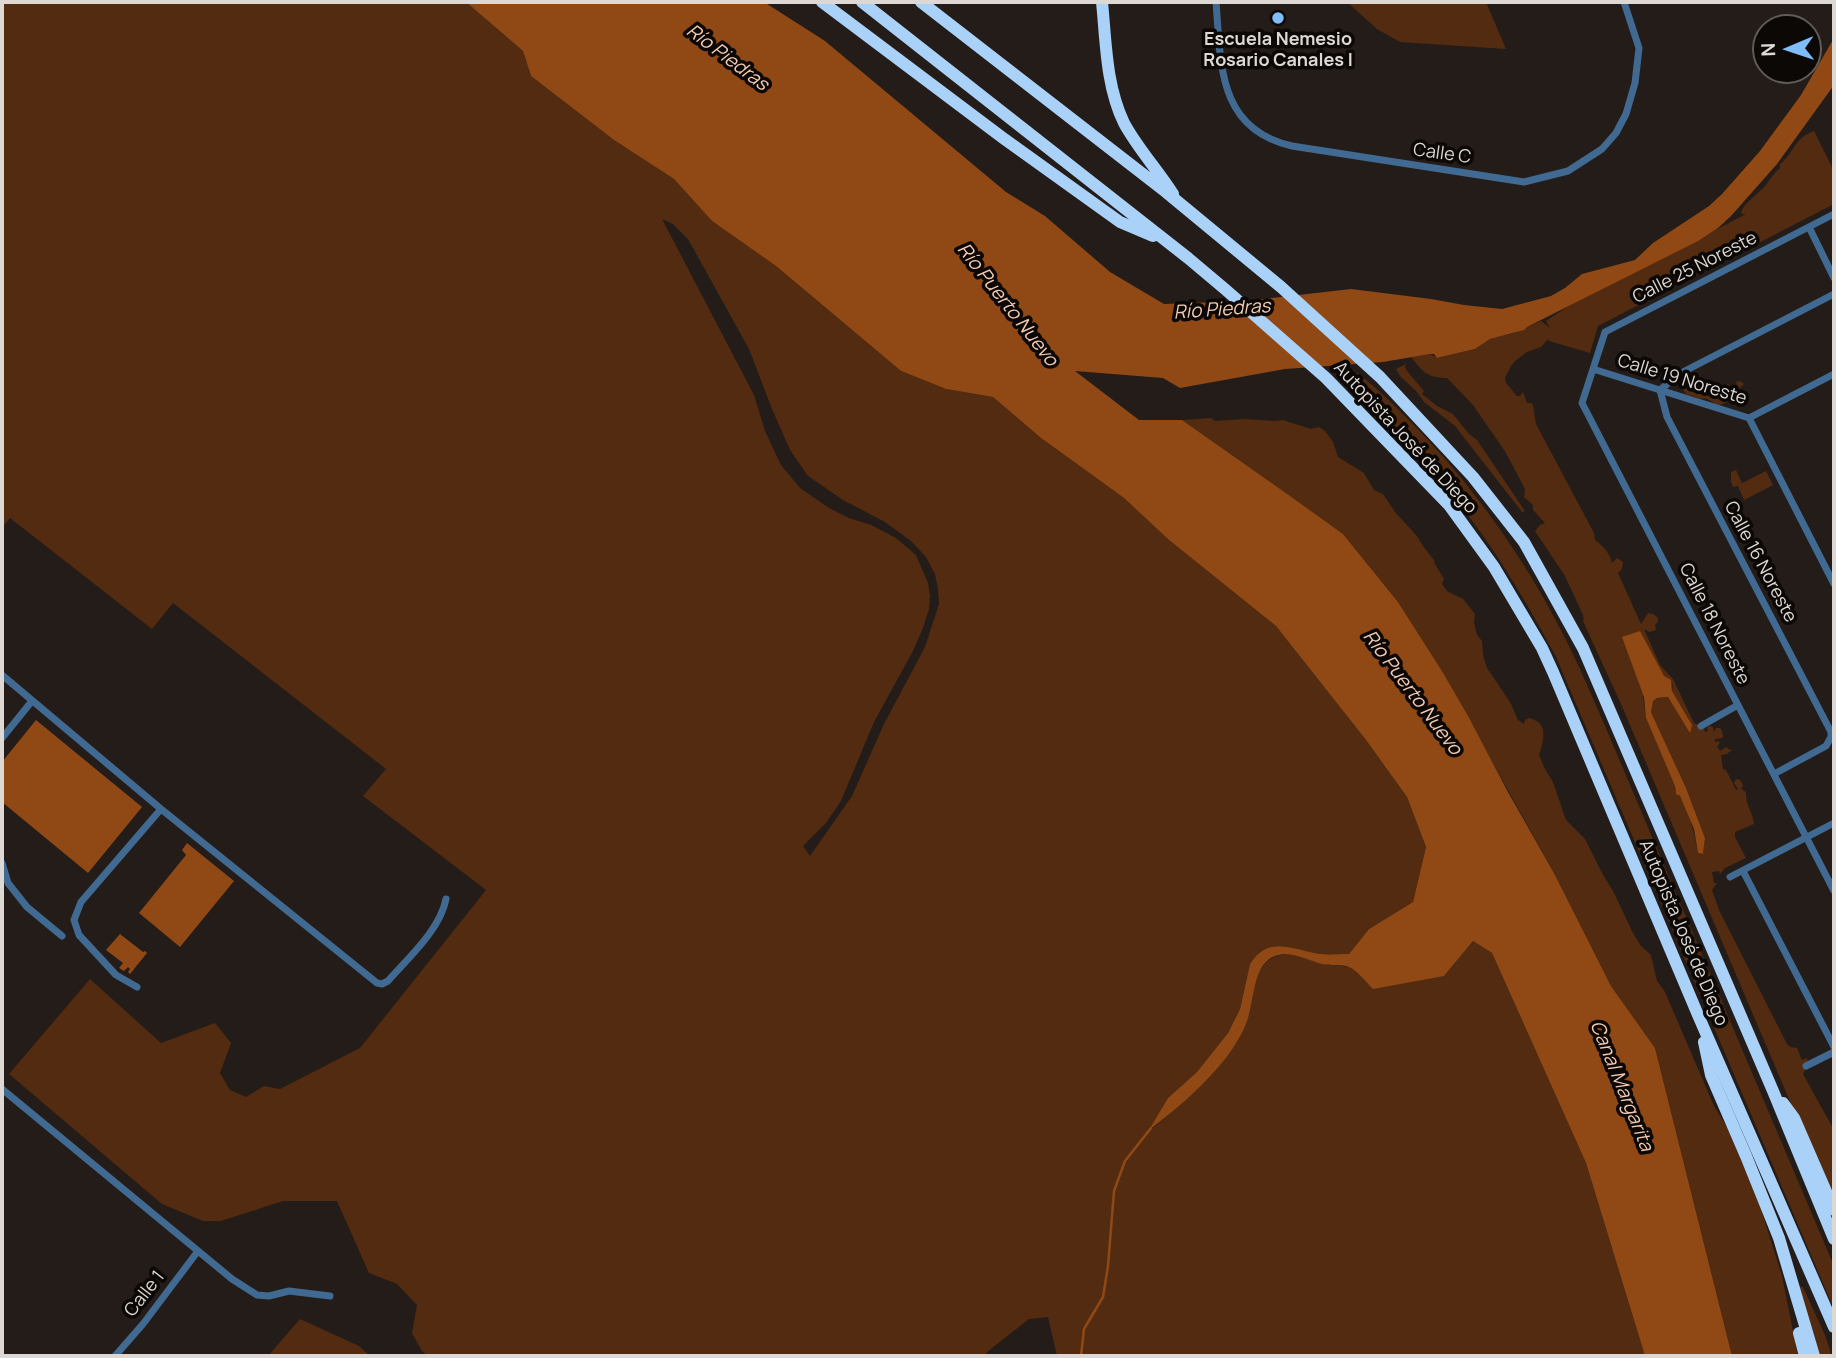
<!DOCTYPE html>
<meta charset="utf-8">
<style>
body{margin:0}
#map{position:relative;width:1836px;height:1358px;overflow:hidden;background:#241c18;font-family:Manrope,sans-serif}
canvas{display:block}
.frame{position:absolute;inset:0;border:4px solid #ded8d5;pointer-events:none}
.north{position:absolute;left:1752px;top:14px;width:70px;height:70px;box-sizing:border-box;background:#0b0806;border:2px solid #5f5b59;border-radius:50%;rotate:268deg;font-size:19px;font-weight:700;line-height:28px;text-align:center;color:#ded8d5}
.north::after{content:'';display:block;margin:auto;width:24px;height:32px;background:#7ebdf9;clip-path:polygon(50% 0,100% 100%,50% 72%,0 100%)}
</style>
<div id="map">
<canvas width="1836" height="1358"></canvas>
<div class="frame"></div>
<div class="north">N</div>
</div>
<script>
const context = document.querySelector('canvas').getContext('2d');
context.lineJoin = 'round';
function paint(path, color) { context.fillStyle = color; context.fill(path, 'evenodd'); }
function strokePath(path, color, width, dash) { context.strokeStyle = color; context.lineWidth = width; context.lineCap = dash ? 'butt' : 'round'; context.setLineDash(dash || []); context.stroke(path); }
function write(font, color, halo, rows, align = 'center') {
  context.font = font + ' Manrope,sans-serif'; context.lineWidth = 7; context.setLineDash([]); context.textBaseline = 'middle'; context.strokeStyle = halo; context.fillStyle = color; for (const [text, x, y, turn = 0] of rows) {
    context.save(); context.translate(x, y); context.rotate((+turn || 0) * Math.PI / 180); context.textAlign = isNaN(turn) ? turn : align; if (halo) context.strokeText(text, 0, 0); context.fillText(text, 0, 0); context.restore();
  }
}
const green = new Path2D(`
 M2,2h464l57,49 8,25 83,64 60,39 38,42 64,45 125,105 45,18 47,8 48,41 83,60 45,42 107,86 90,114 41,57 19,50 -13,55 -44,27 -20,25c-9,0 -19,1 -28,0 -27,-4 -53,-20 -71,10l-10,45 -12,24 -31,39 -29,26 -17,31c13,-9 25,-21 36,-32 24,-22 46,-44 59,-75 9,-23 5,-60 34,-67 17,-3 31,7 47,9 39,6 78,8 117,12l29,-35 19,12 94,210 59,193h-588l-9,-39 -19,2 -42,33 -2,4h-557l-6,-5 -10,-18 5,-28 -20,-21 -28,-11 -32,-72h-54l-62,20h-18l-41,-17 -153,-130 81,-95 71,64 54,-20 16,20 -11,30 10,17 16,7 18,-11 16,3 80,-41 126,-158 -123,-94 23,-27 -213,-166 -21,26 -142,-111 -8,10zM662,219l11,5 15,15 61,110 23,60 18,41 18,26 35,24 42,22 26,19 15,16 9,17 3,15 1,15 -14,43 -41,77 -32,72 -42,60 -7,-10 23,-23 15,-22 33,-79 38,-69 11,-25 6,-19 1,-13 -2,-13 -12,-28 -20,-17 -25,-13 -22,-7 -20,-10 -29,-20 -19,-23 -16,-34 -11,-36z
 M1347,2h139l20,47 -106,-7 -23,-13z
 M1814,131l20,40v33l-236,122 -8,27 -41,-12 -1,-2 -7,8 -14,5 -12,9 -4,5 -6,12 1,5 11,13h3l3,-4 4,11h4l2,2 3,19 58,109 1,7c8,6 15,13 17,23l5,-5 6,4 -1,7 -4,4 23,51 7,-11 5,1 5,4v4l-3,3 1,5 -7,2 -5,-3 16,36 13,14 21,44 10,5 1,4 3,-1 -1,-3 2,-2 4,1 1,5 2,-4h4l2,3 1,7 -8,1v3l3,-1 2,2 -3,3 3,5 6,-4 4,3 3,-1 -6,5 -6,1 2,14 3,1 10,20 2,-1 -4,-6 2,-4 4,1 3,5 -2,4 5,3c-1,12 7,21 8,32l-19,8v5l11,21 -21,10 -5,6 -1,-3 -7,1 2,11h3l-5,7 7,20 68,134 3,3 7,1 5,12 5,-2c2,6 -1,11 -4,16l31,56v75l-213,-501 -39,-85 2,2 -1,-6 -18,-39 -30,-45 5,-6 5,-2 -12,-13v-5l-9,-8 1,-8 -19,-36 -33,-48 -26,-27c-20,0 -24,-6 -36,-21l19,-3 8,4 37,-9 15,-10 24,-6 27,-12 9,7 -4,-7 21,-14 179,-93h-4l-1,-2c4,-10 16,-17 24,-26 5,-6 8,-12 15,-18v-4c11,-8 14,-21 23,-27 3,-3 7,-4 11,-6zM1673,684l-1,7 20,34 -24,-28 -14,2 -2,5 -1,8 35,76 19,50 -2,16 -5,-1c-4,-21 -9,-46 -23,-63v-5l-29,-67 -3,-22z
 M1406,364l-1,3 2,4 17,20 -2,3 15,12 16,8 16,20 8,6 48,71 -3,1 -67,-86 -31,-24 -7,-10 -17,-16 -4,-7z
 M1358,373c85,71 158,167 207,265 15,29 27,59 40,88l229,540v43l-278,-652c-35,-66 -74,-130 -124,-186 -30,-34 -62,-64 -94,-95z
 M1689,376l3,1 6,13 3,-2 3,5 6,-3 -2,-5 3,-4 5,9 12,-6 4,4 5,-3 -1,-3 4,-1 4,3 -4,4 -3,-1 -1,3h-2l-3,13 -4,-1 -9,4c-6,-3 -9,-9 -17,-7l-15,-5 -4,-6 -2,-1 -1,-4z
 M1211,418l4,3 29,-2 31,2 8,-1 28,9 8,-2 6,4 8,11 5,15 26,16 10,17 9,4 12,18 22,24 6,10 11,14 1,4 9,15 -2,5 5,7 16,8 12,15 -1,8 3,13 5,6 1,14 4,13 23,34 8,18 6,4 1,-4 4,-2c20,5 15,22 10,37l5,12 9,15 13,38 19,19 17,34 11,18 20,42 8,13 10,9 6,26 8,11 49,114 19,31 26,66 23,73 16,80h-66l-77,-308 -44,-62 -56,-111 -113,-204 -44,-69 -55,-68 -161,-114z
 M1736,470l6,13 24,-12 7,14 -29,15 -6,-14 -5,1 -2,-5v-10z
 M1798,1286l5,1 22,48 7,21h-14z
 M300,1319l59,27 11,10h-102z`);
const water = new Path2D(`
 M466,2h298l61,39 181,151 39,24 65,56 54,32 82,-3 105,-12 80,10 33,6 38,4 49,-13 14,-8 17,-14 53,-14 18,-17 56,-37 13,-12 38,-43 41,-56 33,-57v47l-57,79 -46,52 -13,12 -20,13 -171,86 -3,3 -34,9 -15,10 -38,9 -3,-4h-4l-47,8 -98,7 -105,19 -17,-10 -88,-7 64,49h43l108,76 53,38 55,68 44,69 26,45 40,76 47,83 56,111 44,62 77,308h-87l-59,-193 -94,-210 -19,-12 -29,35 -71,13c-7,-7 -16,-19 -24,-22 -8,-3 -18,-1 -27,-3 -18,-5 -40,-18 -56,-2 -12,11 -13,40 -18,56 -2,6 -5,14 -9,20 -17,32 -60,70 -90,92l19,-32 29,-26 31,-39 12,-24 10,-45c18,-30 44,-14 71,-10 9,1 18,0 28,0l20,-25 44,-27 13,-55 -19,-50 -41,-57 -90,-114 -107,-86 -45,-42 -83,-60 -48,-41 -47,-8 -45,-18 -125,-105 -64,-45 -38,-42 -60,-39 -83,-64 -8,-25z
 M1640,631l24,45 7,4 1,11 20,34 -2,8 -22,-36 -11,1 -4,3 -2,11 35,76 19,50 -2,16 -5,-1 -4,-24 -14,-33 -4,-2 -1,-8 -29,-68 -2,-21 -22,-60z
 M36,720l106,87 -54,66 -86,-71v-40z
 M187,843l47,38 -54,66 -41,-34 47,-58 -4,-5z
 M120,934l23,18 2,-1 2,2 -17,21 -2,-2 2,-3 -2,-2 -4,4 -5,-3 4,-5 -17,-13z`);
const stream = new Path2D(`
 M1081,1356l3,-27 19,-32 5,-31 6,-75 11,-30 26,-33`);
const minor = new Path2D(`
 M1216,2c5,61 1,127 76,144l232,36 44,-11 34,-22 14,-16 10,-19 9,-31 4,-35 -15,-46
 M1834,214l-229,118 -23,71 252,488
 M1809,227l25,51
 M1593,369l156,49 85,-44
 M1749,418l85,166
 M2,675l159,134 216,174 5,1 6,-3c20,-23 52,-51 58,-82
 M1701,726l37,-21
 M2,738l30,-37
 M1774,774l52,-28 5,-9v-5l-164,-315 -7,-27 19,-16 155,-80
 M2,863l6,20 19,24 35,29
 M1743,871l91,176
 M1730,877l104,-54
 M137,987l-21,-12 -37,-40 -5,-15 7,-18 80,-93
 M1806,1066l28,-14
 M2,1089l230,190 25,16 12,1 20,-5 41,5
 M115,1356l28,-32 55,-73`);
const motorway = new Path2D(`
 M822,2l181,136 117,84 33,14
 M862,2l326,256 38,32 100,88 123,127 45,62 48,81 11,24 145,343 136,312
 M921,2l245,190 115,95 99,90 93,100 51,65 59,106 190,443 61,148
 M1102,2c4,40 4,84 22,121 14,26 34,47 49,71
 M1704,1042l7,33 35,81 33,82 35,118
 M1783,1103l11,15 40,92
 M1799,1333l6,23`);
const markers = [
 [1278,18,7,"#7ebdf9"]
];
const poiNames = [
 ["Escuela Nemesio",1278,40],
 ["Rosario Canales I",1278,61]
];
const streetNames = [
 ["Calle C",1442,154,8],
 ["Calle 25 Noreste",1695,268,-27],
 ["Calle 19 Noreste",1682,380,17],
 ["Autopista José de Diego",1405,438,47],
 ["Calle 16 Noreste",1760,562,62],
 ["Calle 18 Noreste",1714,624,63],
 ["Autopista José de Diego",1683,933,67],
 ["Calle 1",145,1294,-52]
];
const waterNames = [
 ["Río Piedras",727,58,37],
 ["Río Puerto Nuevo",1007,305,52],
 ["Río Piedras",1222,310,-4],
 ["Río Puerto Nuevo",1412,693,53],
 ["Canal Margarita",1621,1086,68]
];
paint(green, '#532b10');
paint(water, '#904915');
strokePath(stream, '#904915', 2.5);
strokePath(minor, '#406a91', 7);
strokePath(motorway, '#aad2f9', 12);
for (const [x, y, r, color] of markers) { const dot = new Path2D(); dot.arc(x, y, r, 0, 2 * Math.PI); context.fillStyle = color; context.fill(dot); strokePath(dot, '#0b0806', 2.5); }
write('bold 18px', '#ded8d5', '#0b0806', poiNames);
write('18px', '#ded8d5', '#0b0806', streetNames);
write('italic 19px', '#f3cab2', '#0b0806', waterNames);
</script>
